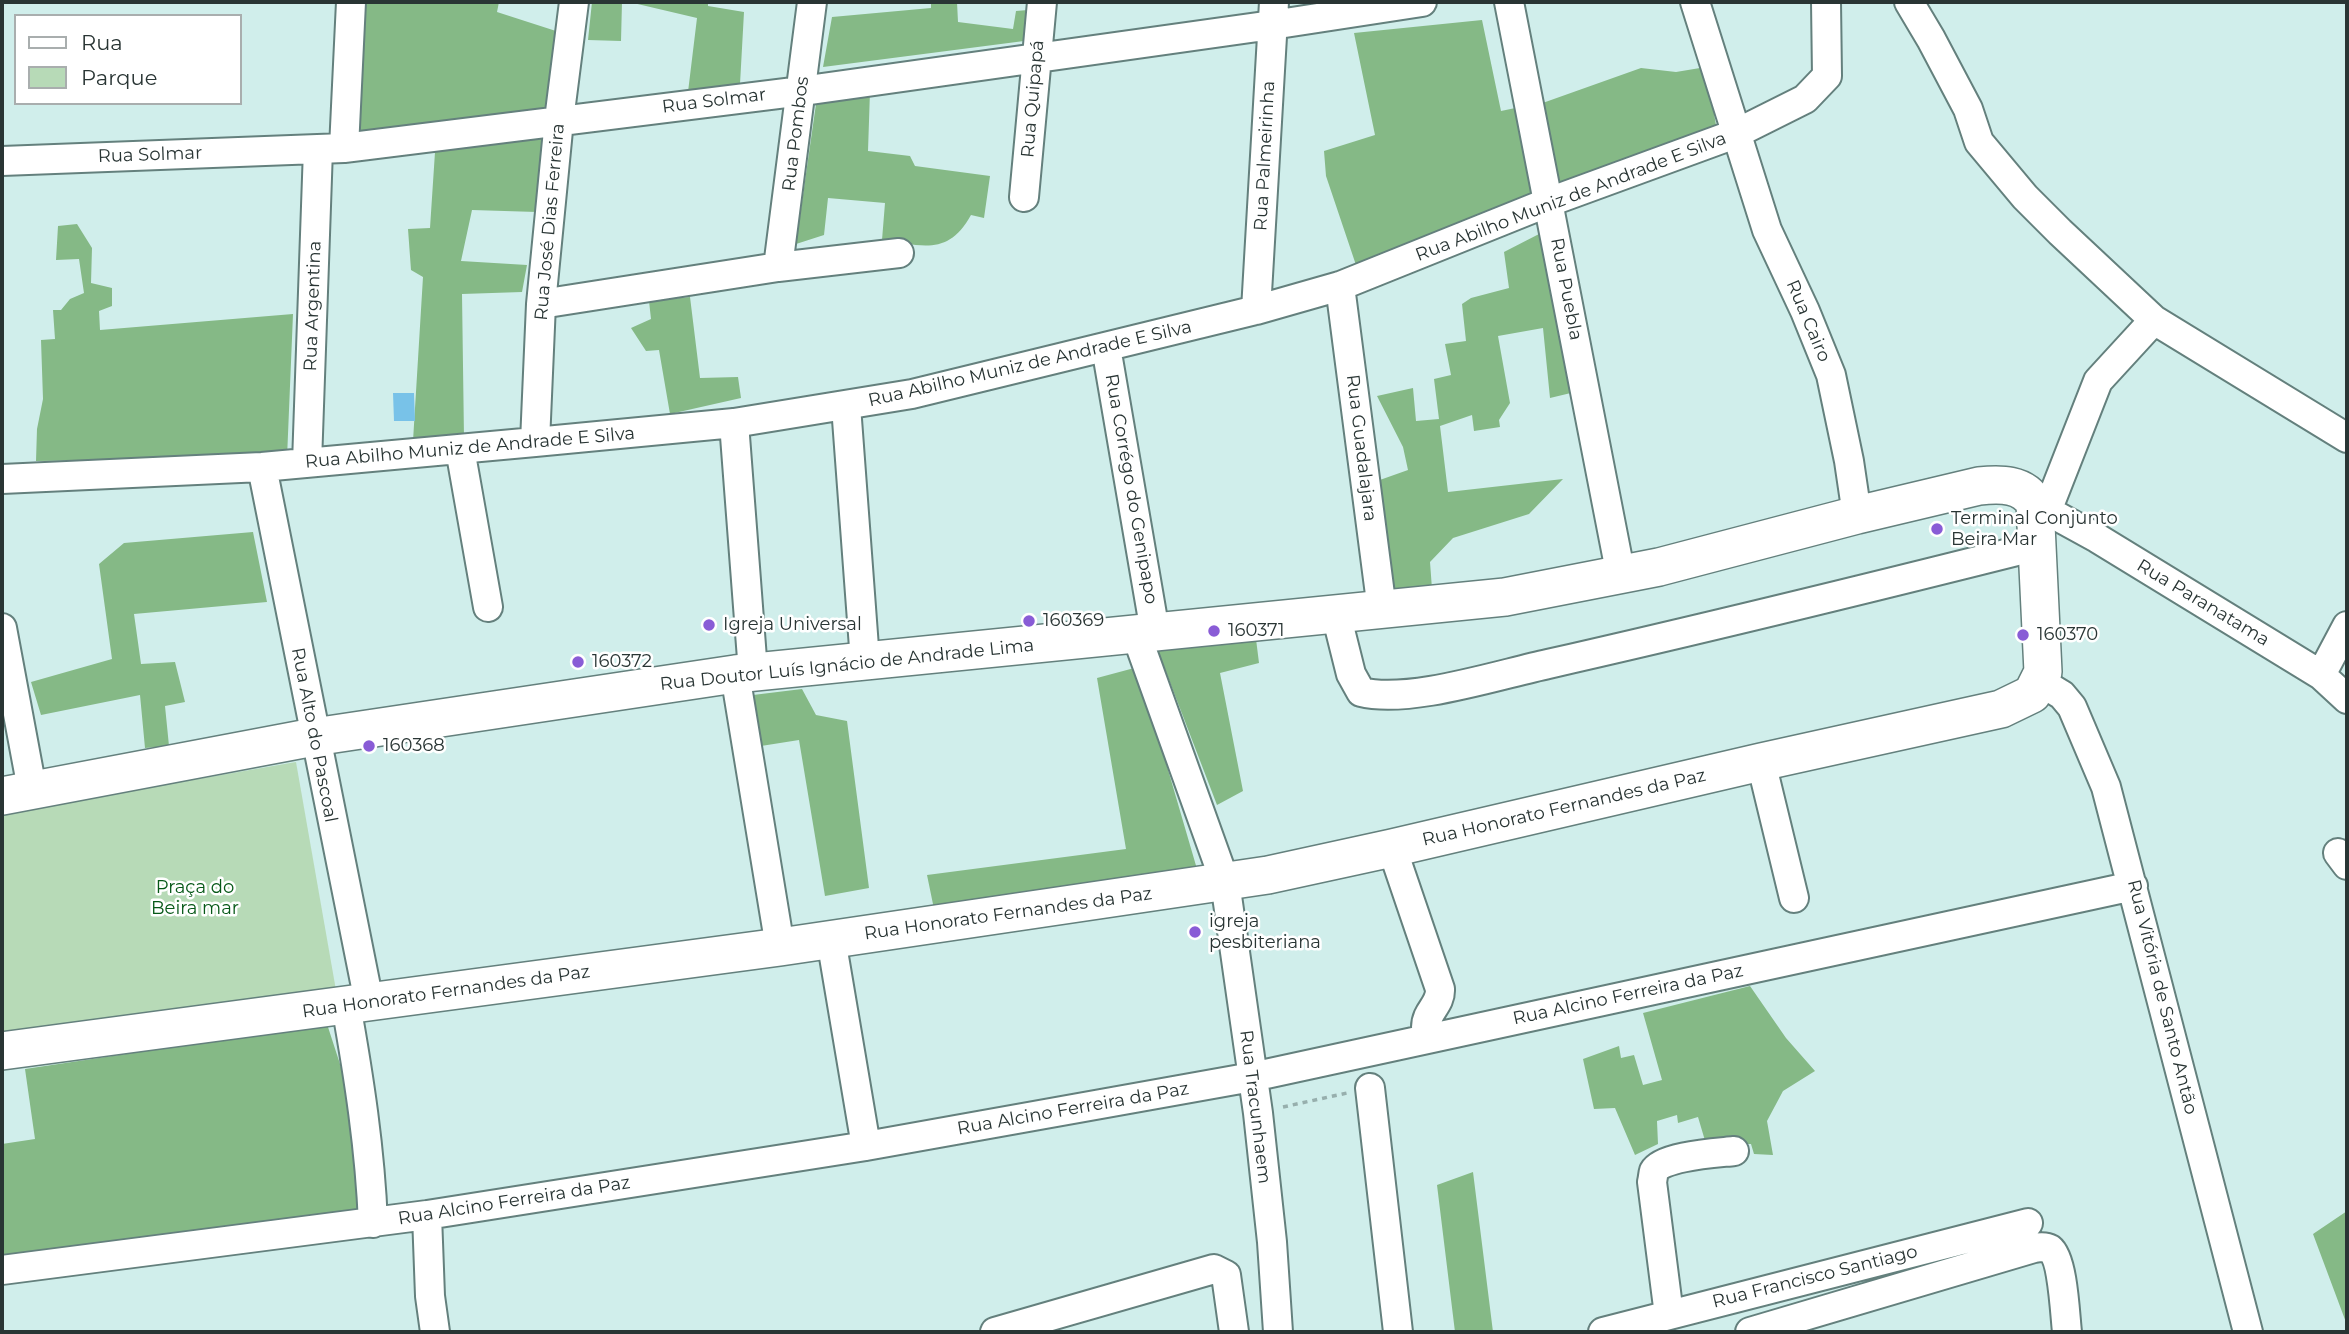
<!DOCTYPE html>
<meta charset="utf-8">
<style>
body{margin:0}
#map{position:relative;width:2349px;height:1334px;overflow:hidden;background:#d0eeeb;font-family:Montserrat,sans-serif}
canvas{display:block}
.frame{position:absolute;inset:0;border:4px solid #293534;pointer-events:none}
.legend{position:absolute;left:14px;top:14px;width:228px;height:91px;box-sizing:border-box;background:#fff;border:2px solid #a9aeae;margin:0;padding:9px 12px;list-style:none;font-size:21px;color:#293534}
.legend li{display:flex;align-items:center;gap:14px;height:35px}
.legend b{width:35px;border:2px solid #a9aeae}
</style>
<div id="map">
<canvas width="2349" height="1334"></canvas>
<div class="frame"></div>
<ul class="legend">
<li><b style="height:9px;background:#fff"></b>Rua</li>
<li><b style="height:19px;background:#b7dab7"></b>Parque</li>
</ul>
</div>
<script>
const context = document.querySelector('canvas').getContext('2d');
context.lineJoin = 'round';
function paint(path, color) { context.fillStyle = color; context.fill(path, 'evenodd'); }
function strokePath(path, color, width, dash) { context.strokeStyle = color; context.lineWidth = width; context.lineCap = dash ? 'butt' : 'round'; context.setLineDash(dash || []); context.stroke(path); }
function write(font, color, halo, rows, align = 'center') {
  context.font = font + ' Montserrat,sans-serif'; context.lineWidth = 5; context.setLineDash([]); context.textBaseline = 'middle'; context.strokeStyle = halo; context.fillStyle = color; for (const [text, x, y, turn = 0] of rows) {
    context.save(); context.translate(x, y); context.rotate((+turn || 0) * Math.PI / 180); context.textAlign = isNaN(turn) ? turn : align; if (halo) context.strokeText(text, 0, 0); context.fillText(text, 0, 0); context.restore();
  }
}
const green = new Path2D(`
 M296,762l41,234 -335,49v-232z`);
const forest = new Path2D(`
 M362,2h137l-2,10 62,20 -11,79 -193,25z
 M592,2h30l-1,39 -33,-1z
 M629,2h79v4l36,6 -4,72 -52,8 9,-74z
 M931,2h26l1,20 55,7 3,-18 12,-1 -4,31 -201,26 9,-50 99,-9z
 M1482,20l19,91 24,-5 15,92 -182,73 -32,-95 -2,-25 51,-16 -21,-102z
 M1706,67l11,64 -163,59 -17,-85 104,-37 35,4z
 M870,91l-2,60 42,5 5,10 75,10 -6,42 -13,-3c-23,42 -50,30 -89,25l3,-37 -57,-5 -4,37 -28,9 21,-147z
 M542,134l-5,78 -65,-2 -11,51 66,4 -5,27 -60,2 2,144 -51,3 10,-164 -12,-7 -3,-41 22,-1 5,-76z
 M77,224l15,24 -1,35 21,5v18l-13,5 1,19 193,-16 -6,144 -251,3 1,-32 6,-30 -2,-59 14,-1 -2,-29h8l9,-11 14,-6 -5,-34 -23,1 2,-34z
 M1539,234l36,158 -25,6 -7,-70 -45,8 12,67 -11,17 1,7 -26,4 -2,-16 -32,11 8,66 115,-13 -34,35 -76,24 -23,24 2,27h-39l-16,-108 31,-11 -5,-23 -26,-51 36,-8 3,33 23,-2 -5,-40 17,-4 -6,-31 21,-3 -4,-37 9,-6 38,-10 -5,-36z
 M690,297l10,81 38,-1 3,21 -71,16 -11,-64 -13,1 -15,-23 20,-9 -2,-18z
 M253,532l14,70 -133,12 7,50 34,-2 10,40 -20,4 4,40 -24,2 -5,-53 -99,20 -10,-33 81,-23 -13,-95 25,-21z
 M1256,639l3,24 -39,10 23,118 -26,14 -59,-154z
 M1138,667l59,202 -263,40 -7,-34 199,-26 -29,-171z
 M802,689l14,26 31,6 22,167 -44,8 -26,-156 -38,6 -8,-51z
 M1750,986l36,52 29,33 -32,20 -16,30 6,34 -19,-1 -3,-10h-45l-8,-27 -20,6 -1,-8 -20,6 1,23 -23,11 -20,-47 -21,1 -11,-50 36,-13 2,12 13,-3 9,30 19,-5 -19,-67z
 M327,1024l25,77 7,72 -2,42 -355,50v-121l33,-5 -10,-70z
 M1473,1172l20,160h-38l-18,-147z
 M2347,1211v114l-34,-91z`);
const water = new Path2D(`
 M393,393h21l1,28h-21z`);
const path = new Path2D(`
 M1283,1107l64,-14`);
const minor = new Path2D(`
 M1509,2l112,574
 M1695,2l72,228 38,81 26,64 18,86 8,54
 M1909,2l22,37 37,70 11,33 46,55 35,35 94,88 193,118
 M344,148l7,-146
 M2,161l342,-13 458,-57 470,-66 150,-23
 M1024,197l18,-195
 M778,267l34,-265
 M1340,286l42,324
 M541,304l237,-37 121,-14
 M1256,310l18,-308
 M1106,347l49,285
 M846,406l19,255
 M734,423l19,249
 M535,442l6,-138 18,-184 15,-118
 M460,449l28,158
 M307,463l11,-314
 M262,467l107,535
 M2,479l260,-12 273,-25 199,-19 178,-29 344,-84 84,-24 209,-84 186,-68 70,-35 22,-23 -1,-74
 M2035,504l62,34 224,137 26,24
 M2047,511l51,-130 56,-61
 M1336,614l15,60 10,18c48,12 136,-17 187,-28 163,-37 326,-77 489,-118
 M2,628l30,161
 M1136,634l89,248 33,231 14,129 6,90
 M735,674l45,273
 M2321,675l26,-49
 M2039,681l23,14 10,12 34,80 142,545
 M1761,762l33,136
 M1392,848l48,141c1,16 -14,22 -14,38
 M2338,853l9,12
 M831,939l35,207
 M346,1005c13,73 24,144 27,218
 M1370,1088l28,244
 M427,1215l3,81 5,36
 M2,1270l425,-55 439,-69 386,-69 881,-191
 M1669,1315l-17,-133c1,-4 1,-8 2,-11 8,-15 63,-18 80,-20
 M995,1332l219,-63 12,6 8,57
 M1603,1332l425,-109
 M1750,1332l284,-84c5,-1 11,-2 16,1 13,10 15,66 17,83`);
const major = new Path2D(`
 M2,796l312,-59 421,-63 770,-77 154,-30 198,-52 122,-29c21,-2 45,-3 56,18l8,168 -11,22 -31,15 -240,53 -369,86 -124,27 -488,72 -778,104`);
const markers = [
 [1937,529,7,"#895cd6"],
 [1029,621,7,"#895cd6"],
 [709,625,7,"#895cd6"],
 [1214,631,7,"#895cd6"],
 [2023,635,7,"#895cd6"],
 [578,662,7,"#895cd6"],
 [369,746,7,"#895cd6"],
 [1195,932,7,"#895cd6"]
];
const streetNames = [
 ["Rua Quipapá",1033,99,-85],
 ["Rua Solmar",714,101,-7],
 ["Rua Pombos",796,134,-83],
 ["Rua Solmar",150,155,-2],
 ["Rua Palmeirinha",1265,156,-87],
 ["Rua Abilho Muniz de Andrade E Silva",1571,197,-21],
 ["Rua José Dias Ferreira",550,222,-85],
 ["Rua Puebla",1566,289,79],
 ["Rua Argentina",313,306,-88],
 ["Rua Cairo",1808,321,67],
 ["Rua Abilho Muniz de Andrade E Silva",1030,364,-13],
 ["Rua Abilho Muniz de Andrade E Silva",470,448,-5],
 ["Rua Guadalajara",1361,448,83],
 ["Rua Corrégo do Genipapo",1131,489,80],
 ["Rua Paranatama",2203,603,31],
 ["Rua Doutor Luís Ignácio de Andrade Lima",847,665,-6],
 ["Rua Alto do Pascoal",314,735,79],
 ["Rua Honorato Fernandes da Paz",1564,808,-13],
 ["Rua Honorato Fernandes da Paz",1008,914,-8],
 ["Rua Honorato Fernandes da Paz",446,992,-8],
 ["Rua Alcino Ferreira da Paz",1628,995,-12],
 ["Rua Vitória de Santo Antão",2162,997,76],
 ["Rua Tracunhaem",1255,1107,83],
 ["Rua Alcino Ferreira da Paz",1073,1109,-10],
 ["Rua Alcino Ferreira da Paz",514,1201,-9],
 ["Rua Francisco Santiago",1815,1277,-14]
];
const poiNames = [
 ["Terminal Conjunto",1951,519],
 ["Beira Mar",1951,540],
 ["160369",1043,621],
 ["Igreja Universal",723,625],
 ["160371",1228,631],
 ["160370",2037,635],
 ["160372",592,662],
 ["160368",383,746],
 ["igreja",1209,922],
 ["pesbiteriana",1209,943]
];
const parkNames = [
 ["Praça do",195,888],
 ["Beira mar",195,909]
];
paint(green, '#b7dab7');
paint(forest, '#85b986');
paint(water, '#78c2e8');
strokePath(minor, '#64807d', 32);
strokePath(major, '#64807d', 40);
strokePath(path, '#97afad', 3.5, [5, 5]);
strokePath(minor, '#fff', 28);
strokePath(major, '#fff', 37);
for (const [x, y, r, color] of markers) { const dot = new Path2D(); dot.arc(x, y, r, 0, 2 * Math.PI); context.fillStyle = color; context.fill(dot); strokePath(dot, '#fff', 2.5); }
write('18px', '#293534', '#fff', streetNames);
write('18px', '#293534', '#fff', poiNames, 'left');
write('18px', '#065817', '#fff', parkNames);
</script>
